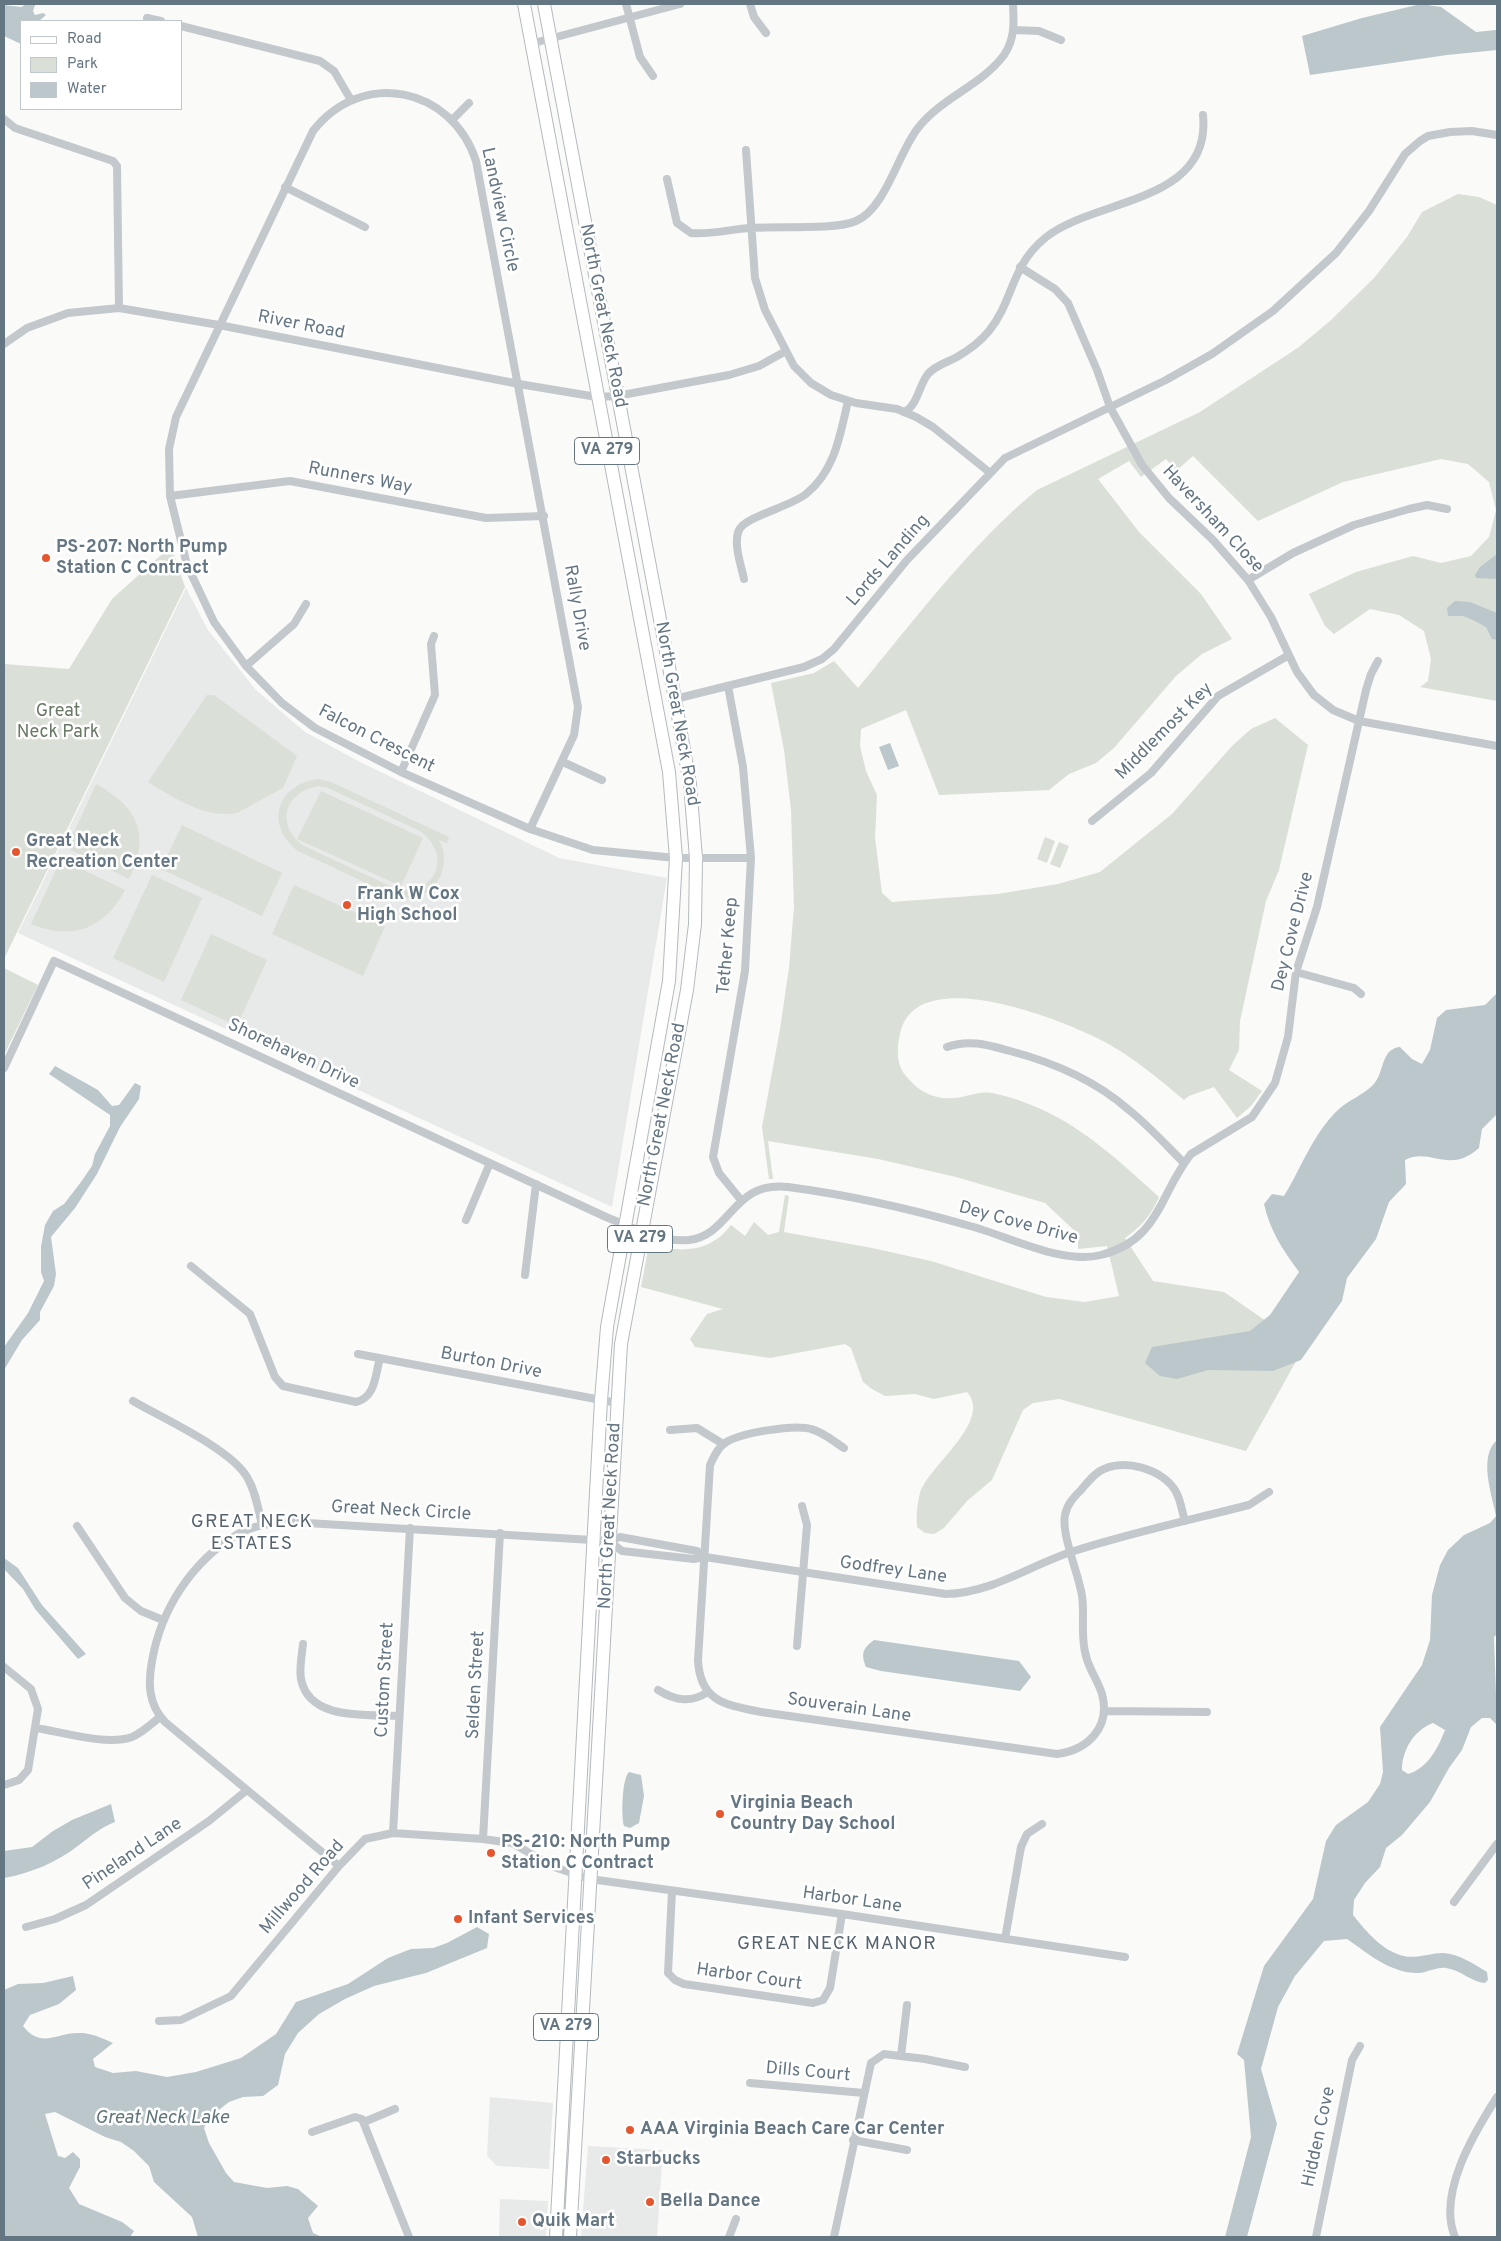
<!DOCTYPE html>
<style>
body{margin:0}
#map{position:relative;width:1501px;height:2241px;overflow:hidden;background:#fafaf8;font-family:Overpass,sans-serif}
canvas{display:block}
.frame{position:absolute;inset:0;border:5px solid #657683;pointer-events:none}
.legend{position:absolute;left:20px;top:20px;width:162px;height:90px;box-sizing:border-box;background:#fff;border:1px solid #c1c8cd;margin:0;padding:6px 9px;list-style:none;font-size:15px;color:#657683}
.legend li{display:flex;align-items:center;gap:10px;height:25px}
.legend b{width:25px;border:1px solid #c1c8cd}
</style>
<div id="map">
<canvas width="1501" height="2241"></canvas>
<div class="frame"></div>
<ul class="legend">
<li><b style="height:6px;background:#fff"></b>Road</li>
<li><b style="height:14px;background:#dadfd7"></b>Park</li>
<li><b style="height:14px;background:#bbc7cb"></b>Water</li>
</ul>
</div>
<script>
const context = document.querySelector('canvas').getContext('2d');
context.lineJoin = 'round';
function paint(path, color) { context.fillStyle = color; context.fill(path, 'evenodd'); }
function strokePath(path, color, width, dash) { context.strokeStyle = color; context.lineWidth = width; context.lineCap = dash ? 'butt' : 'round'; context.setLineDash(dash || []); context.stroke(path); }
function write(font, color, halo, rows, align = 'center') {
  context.font = font + ' Overpass,sans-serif'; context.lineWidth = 5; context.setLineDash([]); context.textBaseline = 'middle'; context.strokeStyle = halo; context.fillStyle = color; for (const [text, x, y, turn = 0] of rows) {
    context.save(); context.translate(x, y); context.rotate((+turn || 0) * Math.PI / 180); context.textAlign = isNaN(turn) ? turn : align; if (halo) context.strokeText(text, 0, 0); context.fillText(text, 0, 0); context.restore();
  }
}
const built = new Path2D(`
 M186,588l22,42 48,60 49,42 55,30 199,96 108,20 -55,329 -594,-274z
 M490,2097l63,6 -4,66 -52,-3 -10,-10z
 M588,2146l75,4 -6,87h-76z
 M500,2199l48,2 -2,36h-47z`);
const green = new Path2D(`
 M1458,194l21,3 18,8v496l-77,-14 8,-6 3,-22 -7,-28 -25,-16 -29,-6 -36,25 -9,-8 -16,-32 47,-22 57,-16 28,7 30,-7 18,-19 7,-27 -7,-28 -21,-18 -27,-5 -98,23 -85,39 -65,-65 -17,15 -10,-12 -25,18 -12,-16 -31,18 41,53 62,62 31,45 -30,15 -26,22 -62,72 -18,15 -27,11 -20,16 -110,5 -33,-85 -45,19 -1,17 6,25 11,24 -2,43 7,55 10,9 106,-8 60,-10 42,-12 72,-58 60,-68 19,-17 24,-11 33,27 -29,125 -13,31 -26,120 -1,29 -10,20 33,21 -11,15 -14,12 -23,-31 -25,9 -5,4c-25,-21 -50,-42 -79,-58 -39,-21 -185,-80 -204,-12 -4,15 -6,33 5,46 13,16 28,24 49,22 13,-1 23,-7 37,-5 71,15 115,57 167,104 -8,18 -18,30 -34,41l28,43 71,11 80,55 -58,104 -187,-52 -26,4 -10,7 -31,70 -25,21 -23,27 -10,6 -9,-1 -8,-6c-1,-11 0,-23 3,-34 9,-28 73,-72 47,-101l-33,7 -19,-5 -30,2 -13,-7 -9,-7 -12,-34 -6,-4 -75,14 -75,-11 -5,-8 17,-25 16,-5 -82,-22 8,-42c31,7 60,9 82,-20l14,11 9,-14 14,13 11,-3 6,-37 4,1 -5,36 88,16 59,13 115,36 39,5 34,-6 -12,-50 -29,3v-15l-33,-31 -89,-26 -78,-18 -110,-18 5,38h-4l-7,-52 18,-98 9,-61 5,-61 -3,-97 -7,-60 -13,-67 43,-10 20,-12 24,27c54,-65 114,-145 179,-198l163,-78 99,-65 32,-27 43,-42 33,-41 15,-25z
 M171,546l14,41 -181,372v-295l65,5 43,-70z
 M207,695h7l83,61 -14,32 -46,25c-31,6 -63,-15 -89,-31z
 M318,779l13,3 118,55 -2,6 -8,-3c14,26 -3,59 -34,58 -4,0 -10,-2 -15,-4l-92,-43c-34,-27 -21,-66 20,-72zM318,786l10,2 92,43c34,25 15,67 -26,57l-92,-43c-27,-22 -17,-53 16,-59z
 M96,784c42,23 55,51 33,95l-62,-31z
 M321,791l102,47 -22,48 -104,-47z
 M182,825l100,48 -20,43 -101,-47z
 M1045,837l10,4 -8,22 -10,-4z
 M1059,842l10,4 -9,22 -10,-4z
 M61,859l64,31c-21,39 -53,51 -94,34z
 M152,875l50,23 -38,84 -51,-24z
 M294,885l91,41 -22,50 -91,-42z
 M211,934l56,26 -30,66 -56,-26z
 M4,968l34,17 -34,70z`);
const water = new Path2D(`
 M27,4l8,1 -2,6 2,4 8,-2 3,2 -7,6h-18v23l-17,-8v-31l17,2z
 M1421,4l20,3 35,25 20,-2 1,20 -50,5 -137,20 -8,-39 60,-18z
 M1497,554v25l-21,-1 -1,-3 5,-8z
 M1455,601l15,1 27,11v27l-5,-1 -6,-12 -13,-7 -10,-4h-15l-1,-8z
 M890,743l9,23 -11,4 -9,-23z
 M1497,993v121l-15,15 -3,19c-30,27 -49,-1 -74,12l1,24 -17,18 -13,37 -29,39 -5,23 -41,59 -28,11 -65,-1 -31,9 -17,-3 -15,-13 7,-16 98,-16 20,-16 29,-43c-16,-22 -29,-41 -35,-68l8,-10 12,2c18,-29 29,-63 55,-87 10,-9 24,-14 34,-24 12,-12 7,-36 27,-38l12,12 10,5 8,-14 7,-32 9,-8 39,-5z
 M55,1066l43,24 14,16 7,-1 16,-22 6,3 -2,13 -19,28 -23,47 -22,34 -24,29 5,37 -2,12 -14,26v8l-18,20 -18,30v-23l24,-34 16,-32 -3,-9v-25l4,-22 8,-14 11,-7 17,-22 11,-16 3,-12 15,-28v-11l-61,-41z
 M1497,1440v194l-3,3 3,88 -7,-7h-8l-11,9 -9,23 -13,18 -19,34 -28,33 -16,13 -6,19 -15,16 -11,17 -1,15c14,17 29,36 51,41 12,3 27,-3 39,-3 16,1 31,11 44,19l1,8 -3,3c-14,-1 -24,-13 -39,-15 -9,-1 -18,4 -26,5 -29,1 -51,-19 -73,-34l-23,2 -29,35 -17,31 -17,62 16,55 -30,113h-22l26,-100 -7,-77 -7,-6 27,-88 49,-67 13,-58 10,-16 32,-23 12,-18 3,-12 -3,-45 42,-62 8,-25 2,-45 8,-30 8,-15 16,-15 26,-12 6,-7c-4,-21 -18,-60 1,-76zM1433,1723l12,7c-7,18 -17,38 -37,44l-6,-4c0,-20 12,-40 31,-47z
 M4,1558l14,10 24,37 44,49 -8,5 -43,-50 -12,-20 -19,-20z
 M874,1640l145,21 12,16 -11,14 -139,-20 -15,-4c-5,-13 -4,-18 8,-27z
 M629,1772l12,3 3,21 -5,27 -9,5 -6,-2c-3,-9 -2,-48 5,-54z
 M111,1804l4,18c-15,6 -24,14 -36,23 -23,18 -48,28 -75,33v-27l28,-4 21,-16 19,-11z
 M477,1927l12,7 -2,14 -61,25 -52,13 -29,13 -26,15 -21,19 -13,21 -7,31 -15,11 -20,1 -14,5 -18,14 -7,12 5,15 17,30 8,9 33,6 20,-2 11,3 20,17 -10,12 5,15 9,4h-124l-6,-20 -38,-35 -5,-16 -15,-15 -13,-9 -16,-5 -50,-25 -10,2 13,42 7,2 8,-6 7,7v8l-11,21 10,16 43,18 12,9 -4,6h-126v-247l14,-6 25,-1 30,-7 3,14 -17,14 -29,11 -7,11c18,23 33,7 55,7 12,-1 24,5 35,10l-20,16 2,8 18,6 23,-2 31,6 29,-5 45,-14 35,-24 20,-32 52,-18 40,-26 23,-9 22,-1 14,-5z`);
const street = new Path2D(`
 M626,4l14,53 13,19
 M750,4l4,13 12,16
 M147,18l14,3
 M181,26l139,35 14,10 17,29
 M1014,30l25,1 22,9
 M530,44l150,-40
 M4,119l11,9 98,33 4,5 2,142
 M452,120l17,-17
 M746,150l9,128 10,32 29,56 17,17 20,12 25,8 41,6 19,8 17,10 56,45
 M667,179l10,44 14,10c19,2 40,-4 60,-5 25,-2 85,2 105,-7 30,-13 42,-68 62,-93 23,-30 64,-43 86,-73 11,-16 10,-33 9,-51
 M285,187l80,40
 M1020,267l35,22 13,14 29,67 13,37 32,58 27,33 44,42 35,40 23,37 26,55 17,23 19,15 26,11 138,25
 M4,344l23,-16 41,-15 51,-5 100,17 300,59 78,13 20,-1 112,-21 30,-9 27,-15
 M904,412c13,-5 15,-27 24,-38 8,-9 18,-11 29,-17 12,-7 23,-15 32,-26 25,-31 21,-64 56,-93 49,-40 167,-34 158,-123
 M170,496l120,-15 196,37 58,-2
 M744,579c-3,-14 -11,-36 -5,-49 7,-14 51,-23 67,-36 29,-23 34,-59 42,-93
 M1248,580l45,-27 61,-28 55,-16 18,-4 20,4
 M246,666l48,-42 12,-20
 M728,686l15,81 8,91 -6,113 -32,186 6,16 22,27
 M675,699l129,-32 18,-8 12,-10 73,-89 98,-102 161,-78 46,-26 61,-43 63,-58 33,-42 36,-57 15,-13 8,-5 22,-4 22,-1 25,4
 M563,762l39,18
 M401,772l34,-77 -4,-51 3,-8
 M1092,821l59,-48 67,-77 71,-41
 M530,829l44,-94 4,-28 -102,-546c-24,-74 -114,-93 -163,-30l-137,286 -7,32 1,47 17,69 27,57 32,44 36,37 33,25 86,44 129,57 63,21 83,8h75
 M1296,972l58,16 7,6
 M947,1047c22,-8 41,-2 63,4 42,11 86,30 119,59 20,16 37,35 55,53
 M4,1068l50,-107 552,256c26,10 55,26 83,23 42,-5 44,-60 99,-53 61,8 123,22 182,39 38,10 92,39 131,29 59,-15 58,-61 90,-101l61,-37 23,-34 13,-46 8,-65 21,-65 49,-217 5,-16 7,-13
 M466,1220l24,-57
 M191,1266l59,48 25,63 8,9 73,16c20,-5 19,-27 24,-44
 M525,1275l11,-91
 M358,1354l259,49
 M133,1401c29,17 98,48 114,76 9,15 11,32 15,48
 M670,1430l27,-2 26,16
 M844,1448c-11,-7 -21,-16 -33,-19 -17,-5 -72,4 -86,14 -8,5 -11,14 -15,22l-12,195c2,42 28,45 63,52l296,42c31,-4 54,-27 45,-60 -4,-13 -13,-25 -16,-38 -6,-20 -1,-41 -4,-60 -3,-21 -21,-62 -17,-81 2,-11 9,-18 16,-25 6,-7 11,-14 19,-19 22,-14 64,-2 76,21 5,9 6,20 9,29
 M77,1526l48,72 16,13 22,9
 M609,1541l13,10 72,8 11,-2 241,37c45,-1 83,-28 125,-42 58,-19 119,-32 178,-47l20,-13
 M303,1644c-1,11 -4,24 -2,35 8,42 66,35 98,37
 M797,1646l10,-121 -5,-19
 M4,1667l27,22 7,20 -10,61 -9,10 -15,5
 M658,1690c18,11 33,13 50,2
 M1104,1711l103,1
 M36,1728c26,4 71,18 96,9 10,-4 19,-13 28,-20
 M393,1833l17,-305
 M483,1839l17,-306
 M339,1866l-174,-144c-17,-18 -17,-39 -13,-61 9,-52 40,-100 86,-127 16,-9 34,-11 52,-12l319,19 11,-4 77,14 8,6
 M672,1891l-4,82 7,7 9,4 129,19 10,-3 7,-12 12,-74
 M1454,1902l43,-58
 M26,1927l29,-8 31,-14 123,-84 38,-31
 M1005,1939l16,-92 6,-13 15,-10
 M159,2021l22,-1 50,-24 108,-130 26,-27 28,-6 90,6 29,4 42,24 36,12 252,35 283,43
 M901,2056l6,-51
 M750,2083l114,10
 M364,2122l31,-13
 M312,2132l43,-15 7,2 47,118
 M853,2140l54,10
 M729,2237l7,-18
 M834,2237l37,-174 13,-9 41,5 40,8
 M1316,2237l36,-177 8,-14
 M1455,2237c-18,-43 19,-104 42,-140`);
const primary = new Path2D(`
 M524,4l145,768 7,86 -7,123 -62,346 -6,73 -45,837
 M544,4l131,695 15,85 6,74 -1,66 -8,66 -66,354 -51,893`);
const markers = [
 [46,558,5,"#e4572e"],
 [16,852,5,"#e4572e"],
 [347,905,5,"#e4572e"],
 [720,1814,5,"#e4572e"],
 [491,1853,5,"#e4572e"],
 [458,1919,5,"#e4572e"],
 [630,2130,5,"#e4572e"],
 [606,2160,5,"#e4572e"],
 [650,2202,5,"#e4572e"],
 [522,2222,5,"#e4572e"]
];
const shields = [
 [607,451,65],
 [640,1239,65],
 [566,2027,65]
];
const shieldNames = [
 ["VA 279",607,451],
 ["VA 279",640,1239],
 ["VA 279",566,2027]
];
const streetNames = [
 ["Landview Circle",499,210,78],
 ["North Great Neck Road",602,316,79],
 ["River Road",301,326,11],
 ["Runners Way",360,479,11],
 ["Haversham Close",1212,520,47],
 ["Lords Landing",889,561,-49],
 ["Rally Drive",576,608,80],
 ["North Great Neck Road",676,714,80],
 ["Middlemost Key",1165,732,-45],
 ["Falcon Crescent",376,740,27],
 ["Dey Cove Drive",1294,932,-76],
 ["Tether Keep",729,946,-85],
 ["Shorehaven Drive",293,1055,25],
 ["North Great Neck Road",663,1115,-79],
 ["Dey Cove Drive",1018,1224,15],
 ["Burton Drive",491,1364,11],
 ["Great Neck Circle",401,1512,3],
 ["North Great Neck Road",611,1516,-87],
 ["Godfrey Lane",893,1571,8],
 ["Custom Street",386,1680,-87],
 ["Selden Street",477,1685,-87],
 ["Souverain Lane",849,1709,8],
 ["Pineland Lane",133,1855,-34],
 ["Millwood Road",303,1888,-49],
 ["Harbor Lane",852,1901,8],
 ["Harbor Court",749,1978,8],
 ["Dills Court",808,2073,5],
 ["Hidden Cove",1320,2137,-78]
];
const poiNames = [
 ["PS-207: North Pump",56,548],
 ["Station C Contract",56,569],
 ["Great Neck",26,842],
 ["Recreation Center",26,863],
 ["Frank W Cox",357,895],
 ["High School",357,916],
 ["Virginia Beach",730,1804],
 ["Country Day School",730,1825],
 ["PS-210: North Pump",501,1843],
 ["Station C Contract",501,1864],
 ["Infant Services",468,1919],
 ["AAA Virginia Beach Care Car Center",640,2130],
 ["Starbucks",616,2160],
 ["Bella Dance",660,2202],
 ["Quik Mart",532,2222]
];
const parkNames = [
 ["Great",58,712],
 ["Neck Park",58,733]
];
const neighbourhoodNames = [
 ["GREAT NECK",252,1523],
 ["ESTATES",252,1545],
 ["GREAT NECK MANOR",837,1945]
];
const waterNames = [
 ["Great Neck Lake",162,2119]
];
paint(built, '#e8e9e9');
paint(green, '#dadfd7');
paint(water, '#bbc7cb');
strokePath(primary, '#b5babe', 14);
strokePath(street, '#c3c8cc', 8);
strokePath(primary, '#fff', 12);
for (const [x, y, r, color] of markers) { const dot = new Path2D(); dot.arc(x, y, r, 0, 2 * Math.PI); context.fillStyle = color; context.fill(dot); strokePath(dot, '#fff', 2); }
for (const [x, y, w] of shields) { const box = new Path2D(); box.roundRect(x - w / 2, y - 13.5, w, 27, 4); context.fillStyle = '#fff'; context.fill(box); strokePath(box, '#657683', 1); }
write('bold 16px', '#657683', null, shieldNames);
write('18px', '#657683', '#fff', streetNames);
write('bold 18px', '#657683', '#fff', poiNames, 'left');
write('18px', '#687a64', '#fff', parkNames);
context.letterSpacing = '1px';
write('19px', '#57646e', '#fff', neighbourhoodNames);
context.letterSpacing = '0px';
write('italic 19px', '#60757c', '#fff', waterNames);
</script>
